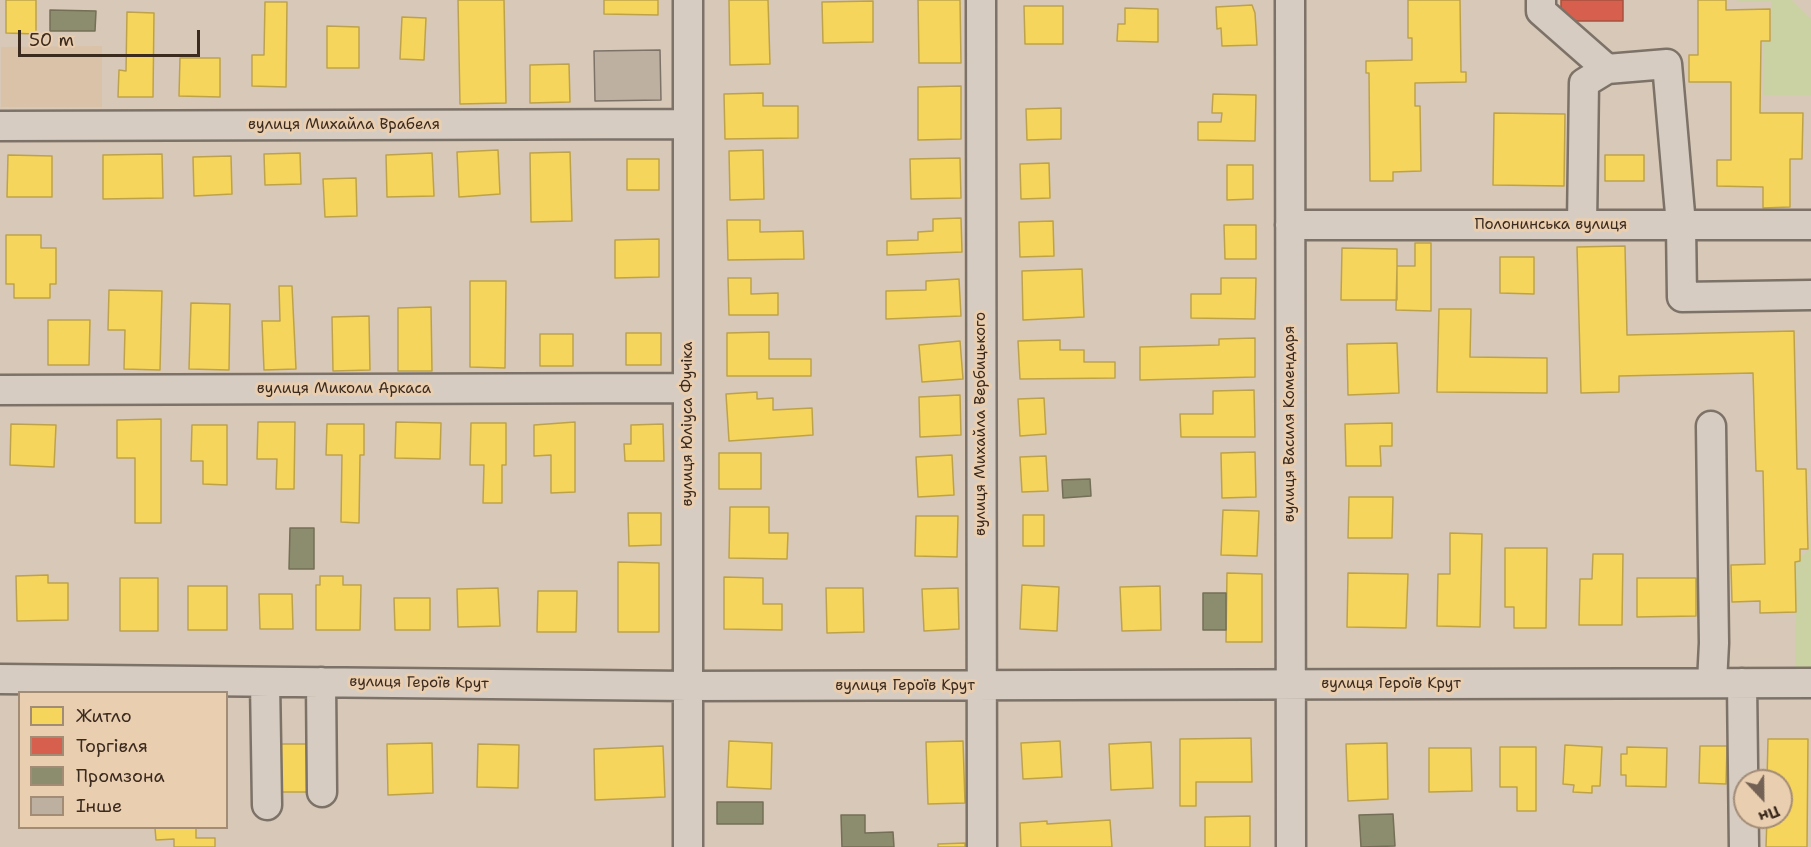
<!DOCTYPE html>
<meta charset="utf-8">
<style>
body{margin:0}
#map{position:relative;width:1811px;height:847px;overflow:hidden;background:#d8c8b7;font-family:"Shantell Sans",sans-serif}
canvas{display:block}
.legend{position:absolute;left:18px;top:691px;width:210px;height:138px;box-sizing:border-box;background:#e9ceb0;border:2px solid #a38c76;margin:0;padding:8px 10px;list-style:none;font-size:18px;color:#3b2a1e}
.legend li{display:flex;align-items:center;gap:12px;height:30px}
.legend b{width:30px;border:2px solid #a38c76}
.north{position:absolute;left:1733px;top:769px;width:60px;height:60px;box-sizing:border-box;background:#e9ceb0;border:2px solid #a38c76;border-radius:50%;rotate:158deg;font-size:16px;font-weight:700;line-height:24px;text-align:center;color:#3b2a1e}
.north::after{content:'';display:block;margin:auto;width:21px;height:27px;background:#726154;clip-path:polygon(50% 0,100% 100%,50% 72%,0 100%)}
.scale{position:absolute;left:18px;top:30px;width:182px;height:27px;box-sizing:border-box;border:3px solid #3b2a1e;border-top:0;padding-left:8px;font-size:18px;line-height:21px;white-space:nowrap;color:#3b2a1e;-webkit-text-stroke:4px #e9ceb0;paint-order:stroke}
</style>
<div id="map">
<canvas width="1811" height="847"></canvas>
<ul class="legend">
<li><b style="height:16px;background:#f6d55c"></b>Житло</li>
<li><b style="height:16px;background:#d6604d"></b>Торгівля</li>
<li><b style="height:16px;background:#8c8c6e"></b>Промзона</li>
<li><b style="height:16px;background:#beb0a1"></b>Інше</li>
</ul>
<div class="north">Пн</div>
<div class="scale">50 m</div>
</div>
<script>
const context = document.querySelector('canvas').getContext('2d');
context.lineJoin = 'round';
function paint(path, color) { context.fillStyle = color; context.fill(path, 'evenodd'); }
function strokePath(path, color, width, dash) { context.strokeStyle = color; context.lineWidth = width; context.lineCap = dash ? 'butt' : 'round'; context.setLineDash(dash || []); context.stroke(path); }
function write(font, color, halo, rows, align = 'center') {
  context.font = font + ' "Shantell Sans",sans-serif'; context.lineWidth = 6; context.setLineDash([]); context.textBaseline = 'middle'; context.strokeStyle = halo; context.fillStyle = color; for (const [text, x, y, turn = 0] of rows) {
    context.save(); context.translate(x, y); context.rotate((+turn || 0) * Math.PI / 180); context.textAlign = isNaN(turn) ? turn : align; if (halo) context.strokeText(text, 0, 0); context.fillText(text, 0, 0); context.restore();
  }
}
const built = new Path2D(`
 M102,46v61h-101v-60z`);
const green = new Path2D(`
 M1737,0h55l19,19v76h-48v-54h8l1,-39h-35z
 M1811,460v224h-16l1,-123 14,-12z`);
const homes = new Path2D(`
 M6,0h30v34l-30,-1z
 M458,0h46l2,103 -46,1z
 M604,0h54v15l-54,-1z
 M729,0h39l2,64 -40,1z
 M918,0h42l1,63h-42z
 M1408,0h52l1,72h5v10l-51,1v23h5l1,65 -28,1v9h-23l-1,-108h-3v-12l46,-1v-22h-4z
 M1698,0h28v10l44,-1v32h-9l-1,72h43l-1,46h-12v48l-27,1v-21l-46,-1v-26h14v-78h-42v-27h9z
 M873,1v41l-50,1 -1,-41z
 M265,2h22l-1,85 -34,-1v-31h12z
 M1252,5l3,8 2,32 -35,1 -1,-18 -4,1 -1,-22z
 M1024,6h39v38h-38z
 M1125,8l33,1v33l-41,-1 1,-17h7z
 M127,12l27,1 -1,84h-35l1,-27 7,1z
 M402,17l24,1 -2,42 -24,-1z
 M327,26l32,1v41h-32z
 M180,58h40v39l-41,-1z
 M569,64l1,38 -40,1v-38z
 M961,86v53l-43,1v-53z
 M763,93v13h35v32l-73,1 -1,-45z
 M1213,94l43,1 -1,46 -57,-1v-18h23l1,-9h-10z
 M1061,108v31l-34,1 -1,-31z
 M1494,113l71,1 -1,72 -71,-1z
 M498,150l2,44 -41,3 -2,-45z
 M763,150l1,49 -34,1 -1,-49z
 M570,152l2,69 -41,1 -1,-69z
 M300,153l1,31 -36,1 -1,-31z
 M432,153l2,43 -47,1 -1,-42z
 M162,154l1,44 -60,1v-44z
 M8,155l44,1v41h-45z
 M1605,155h39v26h-39z
 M231,156l1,38 -38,2 -1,-39z
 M960,158l1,40 -50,1 -1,-40z
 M627,159h32v31h-32z
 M1049,163l1,35 -29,1 -1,-35z
 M1227,165h26v34l-26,1z
 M356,178l1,38 -32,1 -2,-38z
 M961,218l1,34 -75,3v-14l31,-1v-8l15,-1v-12z
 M727,220h33v12l43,-1 1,28 -76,1z
 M1053,221l1,35 -34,1 -1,-35z
 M1224,225h32v34h-31z
 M6,235h35v13h15v36h-6v14h-36v-14h-8z
 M659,239v38l-44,1v-38z
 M1415,243h16v68l-35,-1 1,-44h18z
 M1625,246l2,89 167,-4 3,138h9l2,80h-8v12l-5,1 1,50 -36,1v-12l-28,1 -1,-37 34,-1 -2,-93h-7l-3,-98 -134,3v16l-38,1 -4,-146z
 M1342,248l55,1v51h-56z
 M1500,257h34v37l-34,-1z
 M1082,269l2,48 -61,3 -1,-49z
 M728,278h23v16l27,-1v22h-49z
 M1221,278h35l-1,41 -64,-1v-24h30z
 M959,279l2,37 -75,3v-28l40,-1v-9z
 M470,281h36l-1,87 -35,-1z
 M279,286h13l4,83 -32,1 -2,-49h18z
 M109,290l53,1 -2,79 -36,-1 1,-39h-17z
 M191,303l39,1 -1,66 -40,-1z
 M431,307l1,64h-34v-63z
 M1439,309h32l-1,48 77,1v35l-110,-1z
 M369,316l1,54 -37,1 -1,-54z
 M48,320h42l-1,45h-41z
 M769,332v27h42v17h-84v-43z
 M626,333h35v32h-35z
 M540,334h33v32h-33z
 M1255,338v39l-115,3v-33l79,-2v-6z
 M1060,340v10h24v12h31v16l-95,1 -2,-38z
 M960,341l3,38 -41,3 -3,-37z
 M1397,343l2,50 -51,2 -1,-51z
 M1254,390l1,47h-74l-1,-23h33v-23z
 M757,392v7l16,-1v12l39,-2 1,27 -84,6 -3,-47z
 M960,395l1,40 -41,2 -1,-40z
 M1044,398l2,36 -26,2 -2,-37z
 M161,419v104h-26v-65h-18v-38z
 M258,422h37l-1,67h-18l1,-30h-20z
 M396,422l45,1 -1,36 -45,-1z
 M575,422v70l-24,1v-38l-17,1v-31z
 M471,423h35v42h-4v38h-19l1,-38h-14z
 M1392,423v23h-12l1,20h-35l-1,-42z
 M11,424l45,1 -2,42 -44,-2z
 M327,424h37v31h-4l-1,68 -18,-1 1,-67h-16z
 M663,424l1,37h-39l-1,-17h7v-19z
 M192,425h35v60l-24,-1v-23h-12z
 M1255,452l1,45 -34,1 -1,-45z
 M719,453h42v36h-42z
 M952,455l2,40 -36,2 -2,-40z
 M1046,456l2,35 -26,1 -2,-35z
 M1349,497h44l-1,41h-44z
 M730,507h39v26h19l-1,26 -58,-1z
 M1223,510l36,1 -2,45 -36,-1z
 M628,513h33v32l-32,1z
 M1023,515h21v31h-21z
 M916,516h42l-1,41 -42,-1z
 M1450,533l32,1 -2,93 -43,-1 1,-52h12z
 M1505,548h42l-1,80h-32v-21h-9z
 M1593,554h30l-1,71h-43l1,-46h12z
 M618,562l41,1v69h-41z
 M1227,573l35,1v68h-36z
 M1348,573l60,1 -2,54 -59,-1z
 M48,575v8h20v37l-51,1 -1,-45z
 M320,576h23v9h18l-1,45h-44v-45h4z
 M724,577l39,1v26h19v26l-58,-1z
 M120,578h38v53h-38z
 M1637,578h59v38l-59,1z
 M1022,585l37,2 -2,44 -37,-2z
 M188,586h39v44h-39z
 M1160,586l1,44 -39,1 -2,-44z
 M498,588l2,38 -42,1 -1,-38z
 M826,588h37l1,44 -37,1z
 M958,588l1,41 -35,2 -2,-42z
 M538,591h39l-1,41h-39z
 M259,594h33l1,35h-33z
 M394,598h36v32h-35z
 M1251,738l1,44h-56v24h-16v-67z
 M1768,739h40l-1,108h-41l1,-30h14v-36h-14z
 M729,741l43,2 -1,46 -44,-2z
 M963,741l2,62 -37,1 -2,-62z
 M1060,741l2,36 -39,2 -2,-36z
 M1151,742l2,46 -42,2 -2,-46z
 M432,743l1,50 -45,2 -1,-51z
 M1387,743l1,56 -40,2 -2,-57z
 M278,744h38v48h-38z
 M478,744l41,1 -1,43 -41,-1z
 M1565,745l37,2 -2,39h-8v7l-19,-1 1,-7 -11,-1z
 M663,746l2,51 -70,3 -1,-51z
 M1700,746h27l-1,38 -27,-1z
 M1500,747h36v64h-19v-24h-17z
 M1627,747l40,1 -1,39 -40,-1v-11h-5v-21h6z
 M1429,748h42l1,43 -43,1z
 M1250,816v31h-45v-30z
 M1110,820l2,27h-91l-1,-24 27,-2v3z
 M155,828h41v10h19v9h-41v-8l-18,1z
 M965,843v4h-27v-3z`);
const shops = new Path2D(`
 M1561,0h62v21h-62z`);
const industry = new Path2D(`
 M50,10l46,1 -1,20h-45z
 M1090,479l1,17 -28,2 -1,-18z
 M290,528h24v41h-25z
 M1203,593h23v37h-23z
 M717,802h46v22h-46z
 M1393,814l2,32 -34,1 -2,-32z
 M841,815h24v18l28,-1 1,15h-52z`);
const building = new Path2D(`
 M660,50l1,50 -66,1 -1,-50z`);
const minor = new Path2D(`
 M688,0v847
 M981,0l1,847
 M1290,0l1,847
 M1541,0v11l66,58
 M0,126l688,-2
 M1290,225h521
 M1582,225l2,-142 23,-14 60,-5 14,161 1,72 129,-2
 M0,390l688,-2
 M1711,426l3,217 -2,40
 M0,679l688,7 1123,-3
 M265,682l2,123
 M321,682l1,110
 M1742,683l2,164`);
const streetNames = [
 ["вулиця Михайла Врабеля",344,125],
 ["Полонинська вулиця",1551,225],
 ["вулиця Миколи Аркаса",344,389],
 ["вулиця Юліуса Фучіка",688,424,-90],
 ["вулиця Михайла Вербицького",981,424,-90],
 ["вулиця Василя Комендаря",1290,424,-90],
 ["вулиця Героїв Крут",419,683,1],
 ["вулиця Героїв Крут",1391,684],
 ["вулиця Героїв Крут",905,686]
];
paint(built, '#dac2a8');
paint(green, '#cad2a3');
paint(homes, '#f6d55c');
strokePath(homes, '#bea249', 1.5);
paint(shops, '#d6604d');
strokePath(shops, '#a8503f', 1.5);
paint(industry, '#8c8c6e');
strokePath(industry, '#746f56', 1.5);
paint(building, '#beb0a1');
strokePath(building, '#7d7268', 1.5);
strokePath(minor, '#7d7268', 33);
strokePath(minor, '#d6ccc1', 28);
write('15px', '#3b2a1e', '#e9ceb0', streetNames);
</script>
